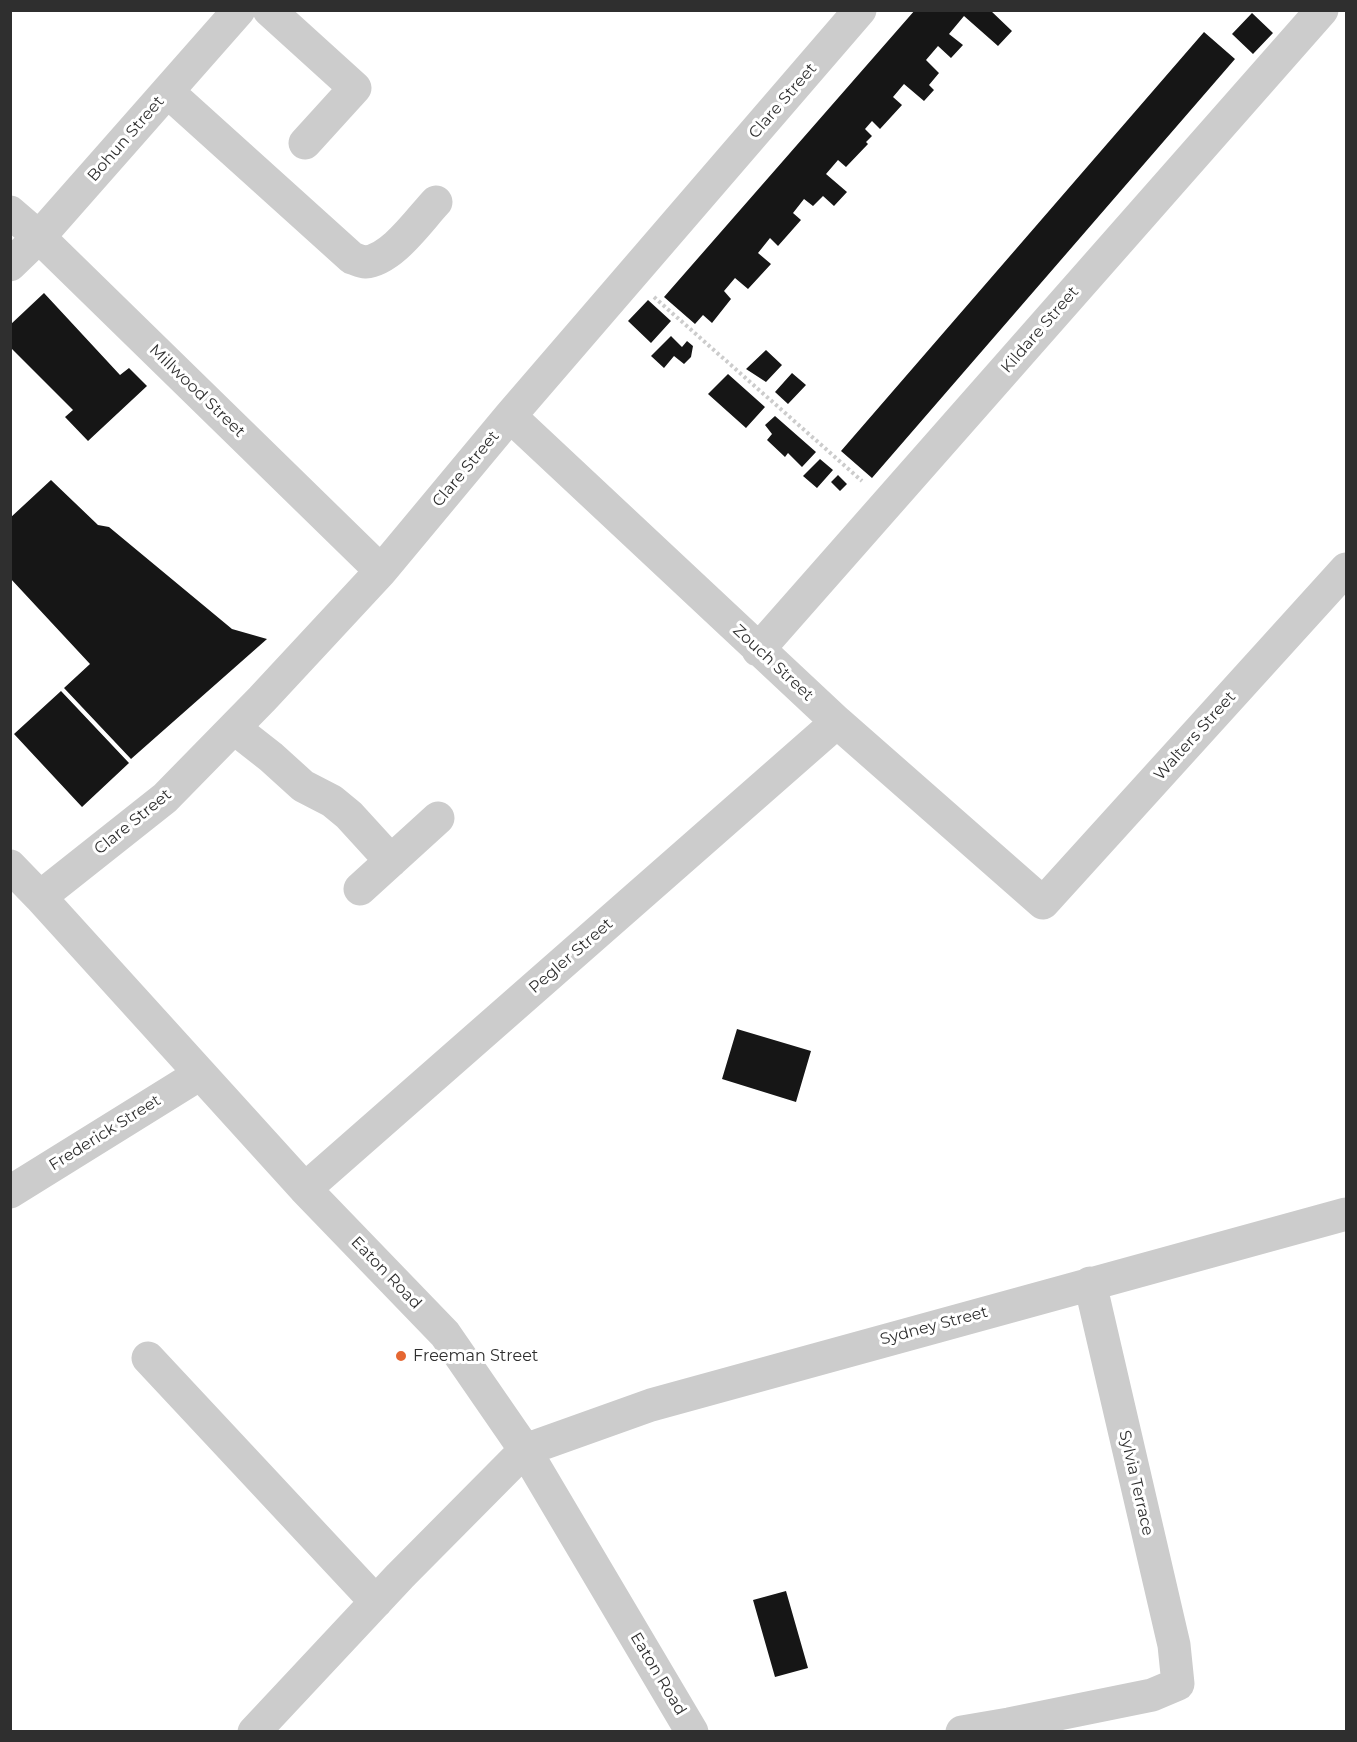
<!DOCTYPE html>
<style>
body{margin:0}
#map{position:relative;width:1357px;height:1742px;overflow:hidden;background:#fff;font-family:Montserrat,sans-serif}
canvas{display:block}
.frame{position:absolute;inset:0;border:12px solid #2f2f2f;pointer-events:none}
</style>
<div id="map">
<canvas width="1357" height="1742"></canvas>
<div class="frame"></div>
</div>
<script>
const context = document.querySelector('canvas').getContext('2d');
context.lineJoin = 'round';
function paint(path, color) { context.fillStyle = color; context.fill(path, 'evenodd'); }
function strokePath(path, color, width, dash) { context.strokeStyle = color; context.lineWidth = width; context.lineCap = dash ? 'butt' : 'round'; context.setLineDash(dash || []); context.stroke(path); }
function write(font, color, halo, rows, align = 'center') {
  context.font = font + ' Montserrat,sans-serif'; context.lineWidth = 6; context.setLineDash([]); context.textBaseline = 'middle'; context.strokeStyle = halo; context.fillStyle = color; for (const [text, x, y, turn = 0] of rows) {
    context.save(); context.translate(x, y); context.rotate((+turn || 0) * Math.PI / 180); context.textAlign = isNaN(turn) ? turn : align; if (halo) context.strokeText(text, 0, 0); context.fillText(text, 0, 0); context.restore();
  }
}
const building = new Path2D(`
 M915,10h75l22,21 -14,15 -34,-30 -15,18 14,11 -12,13 -13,-12 -12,14 13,13 -10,12 5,5 -10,11 -20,-17 -11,13 9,8 -22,24 -8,-8 -7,8 7,7 -6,6 2,2 -22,23 -8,-7 -12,14 21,18 -13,14 -11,-10 -10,10 -9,-7 -11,14 8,7 -23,26 -8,-8 -12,15 13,11 -23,25 -13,-11 -11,13 7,8 -19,24 -9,-8 -8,9 -31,-27z
 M1252,13l21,20 -20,21 -21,-20z
 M1204,32l31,27 -363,419 -31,-27z
 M44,293l76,82 9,-7 18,18 -59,55 -23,-24 8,-7 -63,-63v-22z
 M648,300l23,21 -20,22 -23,-22z
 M671,336l11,11 5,-6 6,5 -2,11 -7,7 -10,-8 -10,12 -13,-12z
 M766,350l16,15 -16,17 -20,-13z
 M792,373l14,12 -18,19 -13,-12z
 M728,374l37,33 -19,21 -38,-34z
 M775,416l41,36 -14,15 -14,-14 -3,4 -18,-17 5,-6 -7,-9z
 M820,459l13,11 -16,18 -14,-12z
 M838,475l9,9 -7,7 -9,-9z
 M51,480l47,45 11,2 123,102 35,10 -136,120 -67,-71 26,-24 -80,-86v-60z
 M61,691l68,72 -47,44 -68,-73z
 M737,1029l74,22 -15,51 -74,-23z
 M786,1591l22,77 -33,9 -22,-77z`);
const path = new Path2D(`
 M654,297l208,184`);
const minor = new Path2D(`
 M269,10l86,78 -50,55
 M168,92l184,166c4,1 9,4 13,4 27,-2 54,-42 71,-60
 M10,212l29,25 342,334
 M10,265l29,-28 200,-227
 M510,416l327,306 206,181 303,-334
 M758,650l564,-640
 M234,728l37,29 32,29 29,15 17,14 42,46
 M10,866l30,31 265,292 140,145 80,116 167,282
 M360,889l78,-71
 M40,897l125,-99 97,-99 119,-128 129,-155 350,-406
 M305,1189l532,-467
 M10,1192l190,-118
 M148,1358l228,244
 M254,1732l146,-156 125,-126 126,-45 695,-191
 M962,1732l47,-8 143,-29 26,-11 -4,-39 -84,-362`);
const markers = [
 [401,1356,6,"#e56732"]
];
const streetNames = [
 ["Clare Street",783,101,-49],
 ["Bohun Street",126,139,-49],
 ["Kildare Street",1040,330,-49],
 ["Millwood Street",197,391,44],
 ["Clare Street",466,469,-50],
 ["Zouch Street",773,663,43],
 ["Walters Street",1195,736,-48],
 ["Clare Street",133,822,-39],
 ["Pegler Street",571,956,-41],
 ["Frederick Street",105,1133,-32],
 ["Eaton Road",386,1273,46],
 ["Sydney Street",934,1326,-15],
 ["Sylvia Terrace",1136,1483,77],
 ["Eaton Road",658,1674,59]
];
const poiNames = [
 ["Freeman Street",413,1356]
];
paint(building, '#161616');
strokePath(path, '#ccc', 4, [3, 3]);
strokePath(minor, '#ccc', 33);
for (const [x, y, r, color] of markers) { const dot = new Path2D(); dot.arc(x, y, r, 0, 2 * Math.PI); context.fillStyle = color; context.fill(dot); strokePath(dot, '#fff', 2); }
write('16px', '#2f2f2f', '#fff', streetNames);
write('16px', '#2f2f2f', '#fff', poiNames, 'left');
</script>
